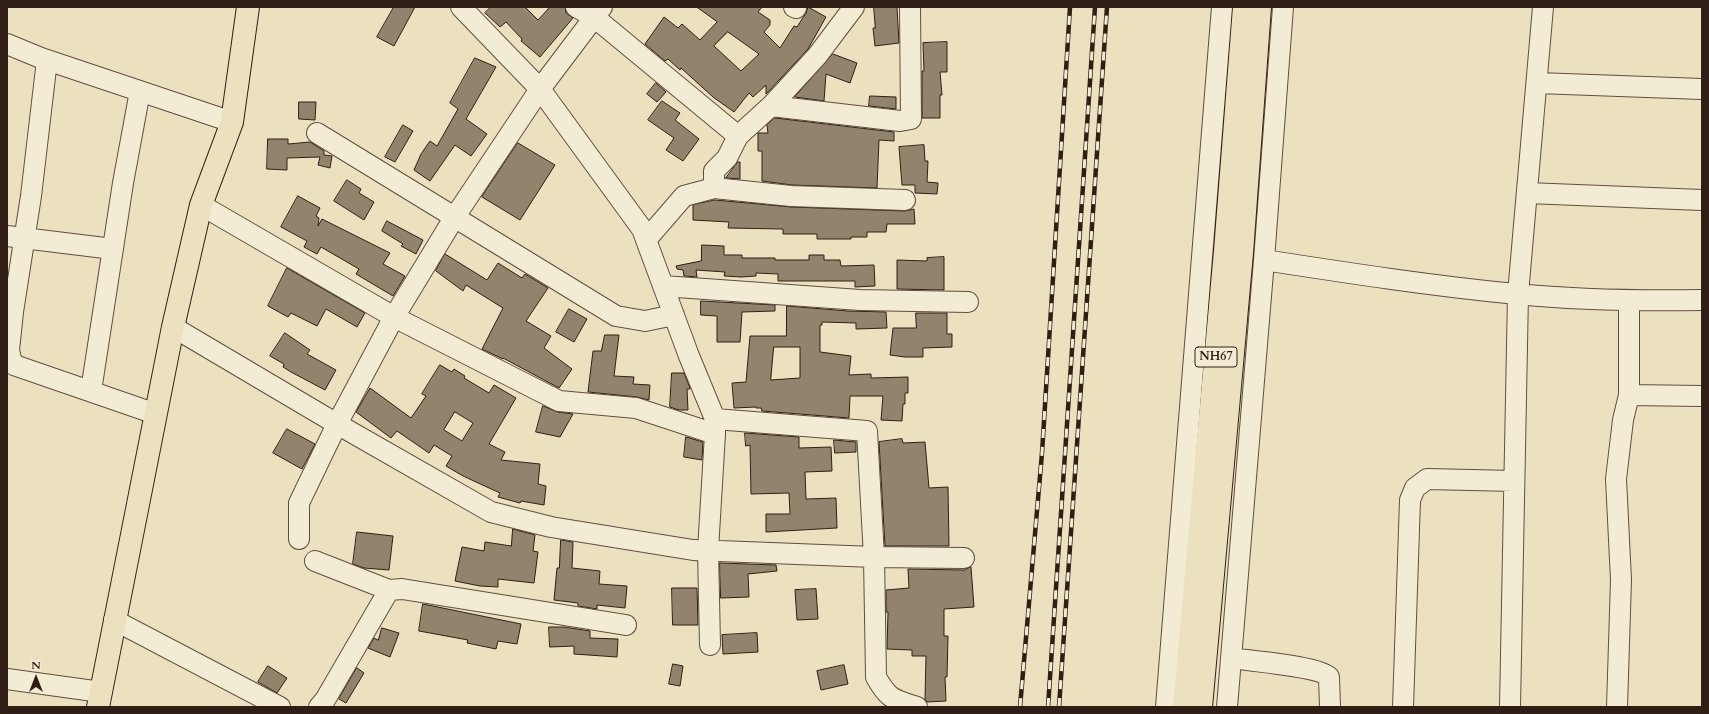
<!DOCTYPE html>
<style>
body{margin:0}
#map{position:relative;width:1709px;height:714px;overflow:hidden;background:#ece1be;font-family:Cardo,serif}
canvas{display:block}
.frame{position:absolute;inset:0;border:8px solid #301e16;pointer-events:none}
.north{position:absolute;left:16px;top:658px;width:40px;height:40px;-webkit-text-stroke:3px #f3ecd5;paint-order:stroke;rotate:0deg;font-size:11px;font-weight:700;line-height:16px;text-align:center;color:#301e16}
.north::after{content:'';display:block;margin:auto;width:14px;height:18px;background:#301e16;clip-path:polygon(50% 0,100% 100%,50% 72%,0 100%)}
</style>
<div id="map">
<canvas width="1709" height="714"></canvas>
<div class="frame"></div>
<div class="north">N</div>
</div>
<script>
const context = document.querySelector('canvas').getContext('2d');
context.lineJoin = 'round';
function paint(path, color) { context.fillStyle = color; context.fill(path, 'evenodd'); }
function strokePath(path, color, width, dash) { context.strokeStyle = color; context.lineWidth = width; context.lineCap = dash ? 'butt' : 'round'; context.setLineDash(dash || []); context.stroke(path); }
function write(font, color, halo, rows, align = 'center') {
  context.font = font + ' Cardo,serif'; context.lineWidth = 3; context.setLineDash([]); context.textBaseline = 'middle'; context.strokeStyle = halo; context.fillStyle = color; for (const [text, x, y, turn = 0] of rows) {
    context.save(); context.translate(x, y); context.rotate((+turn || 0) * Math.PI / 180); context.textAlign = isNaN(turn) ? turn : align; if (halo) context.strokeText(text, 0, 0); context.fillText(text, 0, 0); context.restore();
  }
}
const building = new Path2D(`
 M394,7h21l-21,39 -17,-9z
 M491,7h34l13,13 12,-13h15l1,6 7,5 -33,39 -19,-16 1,-2 -16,-17 -6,5 -15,-14z
 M697,7h65l-4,5 12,8v5l-6,7 16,16 14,-22 3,1 9,-14 2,-6 18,10 -18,32 -42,45v-9l-13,12 -4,-4 -15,19 -21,-15 -32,-29 -1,2 -12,-11 -3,2 -20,-17 19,-27 14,11 4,-4 18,16 17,-18zM728,32l31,22 -18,17 -27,-25z
 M874,7h23l2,36 -24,3 -2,-18h2z
 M947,42v30h-7l2,23h-2v23h-18v-47h2l-1,-28z
 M833,54l24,9 -7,20 -24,-9 -2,27 -29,-4z
 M475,58l21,9 -30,52 21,15 -16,22 -16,-11 -25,36 -16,-11 7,-16 9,-13 7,5 21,-37 -8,-6z
 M656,83l10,9 -9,10 -10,-8z
 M870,96l26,1v12l-27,-3z
 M662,101l18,12 -5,7 24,19 -16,22 -17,-11 8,-12 -26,-18z
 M299,102h17l-1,18 -16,-1z
 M775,118l119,14v9l-15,-1 -2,48 -85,-3 -30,-4v-30h-4v-18h10l-1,-8z
 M403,125l10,6 -18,31 -10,-5z
 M268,139h20v5l22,-2 14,9v4l8,1 -2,12 -12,-3 2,-8 -33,1v12l-20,-1z
 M518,143l37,22 -35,55 -38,-23z
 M924,145l1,16h3l-1,21 11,1 -1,11 -22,-1v-8h-13l-3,-38z
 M738,162h2v17l-14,-1z
 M347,180l14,9 -2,4 15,9 -10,18 -30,-19z
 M298,196l22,12 -4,8 3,2 -1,8 4,-7 68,34 -7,11 22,12 -12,20 -37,-22 3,-5 -38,-22 -4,7 -13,-7 3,-6 -26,-14z
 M715,200l76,7 114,4 9,-2 1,15h-28l-1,8h-19v5h-16v2h-34v-5h-34v-5l-55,-1 1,-6 -36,-2v-15z
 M387,221l36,19 -7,14 -15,-8 2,-2 -21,-13z
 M702,245l22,1v9h18v3h33v2h34v-5h15v5h16l1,6 33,-1 1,21 -20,1v-6h-77v-7l-22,-1v3l-15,1 -17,-1 1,-4 -29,-2 1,7 -13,-1 -1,-6 -6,-1 -1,-3 25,-5z
 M445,254l42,26 11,-17 24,15 3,-4 23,14 -22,33 25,15 -7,12 28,21 -13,19 -56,-30v1l-21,-10 21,-41 -37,-23 -3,6 -27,-20z
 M944,257v33l-47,-1v-29l30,1v-3z
 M287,268l78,45 -8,14 -31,-18 -9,17 -26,-13 -3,4 -20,-11z
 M701,301l74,4v6l-33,1 -2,30h-23v-26l-16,-1z
 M787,306l61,5 38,1 1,16 -31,1v-6l-34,-1v3h-2v27l31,4 -2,19 22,-1v4l37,-1v16h-3v11h-2l-1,17 -21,-1 2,-24h-33l-1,22 -87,-7 -1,-3h-5v-1l-22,1 -2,-25 14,-1 4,-46h36zM774,347h26v31l-29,2z
 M569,309l18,10 -13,23 -18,-10z
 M916,313h31v21h5v13l-29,1v9h-18l-15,-2 3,-27h23z
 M285,333l25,17 -3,4 29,16 -11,20 -34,-18 -8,-5 1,-3 -14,-8z
 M605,335h14l-5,41 20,1 -1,7 17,1 -1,15 -12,-3 -49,-5 5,-41h8z
 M440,365l12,7 2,-3 11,7 -1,2 25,15 5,-8 22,13 -27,46 16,8 -4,8 39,4 -2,20 8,2 -2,19 -23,-4 -1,2 -22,-6 2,-4 -37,-17 -17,-10 6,-10 -18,-11 -5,8 -32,-22 -6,7 -35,-26 14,-24 41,30 15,-22 -4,-2zM455,412l18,11 -11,18 -18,-11z
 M672,373h12l6,15v1h-3l1,21h-9l-9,-3z
 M543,406l15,6 15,2 -13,23 -24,-5z
 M287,429l28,15 -13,25 -29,-16z
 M745,433l54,4v11l32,-1 1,24 -27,1 1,27 30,-1 1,30 -71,4v-18h24l-1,-21 -38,1 -1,-49 -4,1z
 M686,437l17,5 -1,18 -18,-3z
 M902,439l1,4 22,-1 4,46 19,-1 1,59h-64l-6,-104z
 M834,440l22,2v10l-21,1z
 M513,529l22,6 -2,16 5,1 -4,31 -36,-4v8l-18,-1 -25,-5 7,-34 22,4 1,-9 26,4z
 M357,532l36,4 -4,34 -25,-2 -11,-4z
 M561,540l12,2 -1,26 28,3 -1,13 28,2 -2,22 -28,-3v4l-19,-3v-3l-24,-3 3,-32h2z
 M720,563l56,2 1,6 -29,3 1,23 -28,1z
 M971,567l3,40 -30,2v27h4l-1,41h-2l1,24 -19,1 -2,-3 1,-43h-14v-6l-25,-1 1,-37h-2v-22l23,-2 -1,-19 56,1z
 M672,588h25l1,37h-25z
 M816,589l2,30 -21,1 -2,-30z
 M423,604l98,20 -4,20 -19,-3 -2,8 -29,-6 1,-3 -49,-9z
 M549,627h15l26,4v7l28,1 -1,18 -43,-3v-8l-24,1z
 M382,628l17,5 -9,24 -22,-9 6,-10 4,2z
 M757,633l1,19 -35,2 -1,-19z
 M673,664l10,2 -3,20 -11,-2z
 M844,665l4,19 -27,6 -4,-19z
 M268,666l19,12 -10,15 -19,-11z
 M357,668l7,5 -18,30 -7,-4z`);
const minor = new Path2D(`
 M461,7l79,82 102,140 47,127 26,63v15l-7,116 2,95
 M576,7l18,10 144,119
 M794,7l2,1
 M7,44l34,14 191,64
 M47,60l-16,136 -18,116 -4,38 2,9 3,6 142,49
 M1537,83l165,6
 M771,106l129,15 11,-2 -1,-112
 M317,133l299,183 29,5 29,-6
 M714,188v-17l13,-13 11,-22 33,-30 46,-50 37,-49
 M1527,193l175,7
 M201,205l193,112 165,84 77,7 79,26
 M7,236l106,13
 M646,240l38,-44 30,-8 77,8 114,4
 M1264,260c84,13 168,26 253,34 61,6 123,7 185,6
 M663,286l197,14 108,2
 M173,327l164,97 154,88 60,15 142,23 181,7 90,1
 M91,391l32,-208 17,-92
 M1629,395l73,1
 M715,419l152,12 7,126 2,120c13,23 17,22 41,30
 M299,539v-36l38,-79 57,-107 60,-99 86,-129 62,-82
 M315,561l74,29 13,-1 224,36
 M114,620l166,87
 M1231,658c18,3 88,8 98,19l1,30
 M7,679l94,13
 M319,707l6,-7 64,-110
 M1166,707l56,-700
 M1227,707l37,-447 19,-253
 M1403,707l7,-207 5,-12 12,-9 87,2
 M1510,707l8,-413 25,-287
 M1617,707l4,-127 -5,-101 7,-59 6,-25v-94`);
const major = new Path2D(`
 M98,707l75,-380 28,-122 31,-83 16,-115`);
const highway = new Path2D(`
 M1184,707l41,-456 19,-244
 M1201,707l41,-454 18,-246`);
const rail = new Path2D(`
 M1020,707l22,-254 28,-446
 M1048,707l47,-700
 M1059,707l48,-700`);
const shields = [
 [1216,357,42]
];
const shieldNames = [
 ["NH67",1216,357]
];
paint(building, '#92836d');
strokePath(building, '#301e16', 1);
strokePath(minor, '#5f4f40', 22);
strokePath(major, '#301e16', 24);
strokePath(highway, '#301e16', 24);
strokePath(minor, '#f3ecd5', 20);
strokePath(major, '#ece1be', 22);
strokePath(highway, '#ece1be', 22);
strokePath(rail, '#301e16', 4.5);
strokePath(rail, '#f3ecd5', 3, [9]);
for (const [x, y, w] of shields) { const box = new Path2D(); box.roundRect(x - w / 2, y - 10, w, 20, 3); context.fillStyle = '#f3ecd5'; context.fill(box); strokePath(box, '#301e16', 1); }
write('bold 12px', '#301e16', null, shieldNames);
</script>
